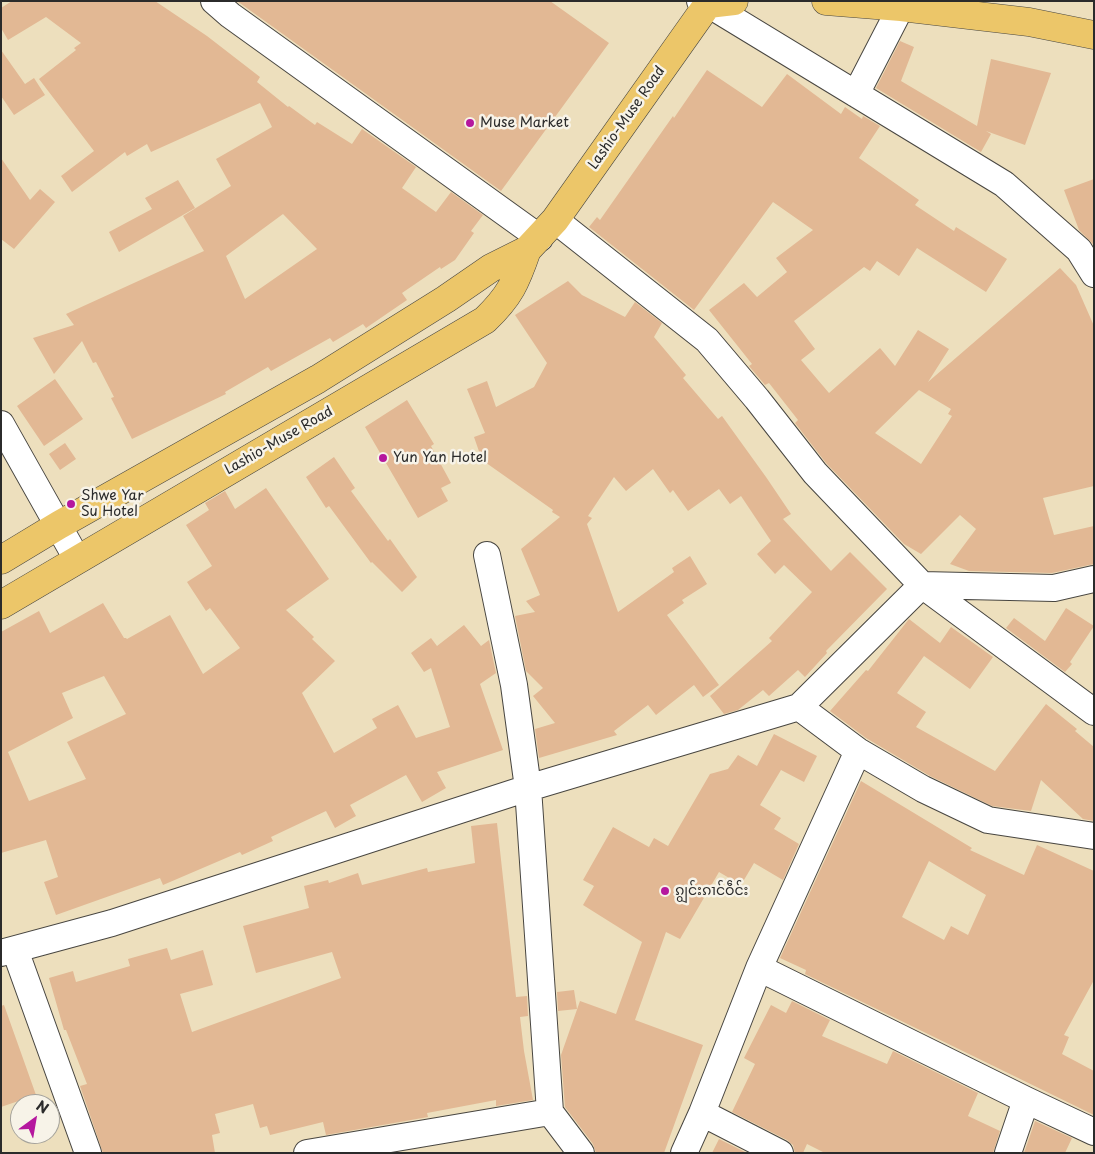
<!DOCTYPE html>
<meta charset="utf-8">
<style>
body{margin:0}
#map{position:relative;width:1095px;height:1154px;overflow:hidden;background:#eddfbd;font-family:"Playpen Sans",sans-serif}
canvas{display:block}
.frame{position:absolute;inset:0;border:2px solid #2b2b2b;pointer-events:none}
.north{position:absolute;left:10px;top:1094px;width:50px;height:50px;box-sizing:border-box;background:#f7f3e8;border:1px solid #a5a39c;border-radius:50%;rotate:32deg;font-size:14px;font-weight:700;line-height:20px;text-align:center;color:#2b2b2b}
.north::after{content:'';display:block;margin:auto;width:18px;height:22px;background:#b5179e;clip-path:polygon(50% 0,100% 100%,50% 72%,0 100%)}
</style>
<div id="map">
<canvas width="1095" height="1154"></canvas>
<div class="frame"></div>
<div class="north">N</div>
</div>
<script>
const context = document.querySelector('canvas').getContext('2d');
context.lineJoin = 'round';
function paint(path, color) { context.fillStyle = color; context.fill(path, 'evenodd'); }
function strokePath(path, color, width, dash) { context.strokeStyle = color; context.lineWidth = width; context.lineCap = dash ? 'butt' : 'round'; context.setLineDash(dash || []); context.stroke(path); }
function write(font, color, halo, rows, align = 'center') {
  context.font = font + ' "Playpen Sans","Noto Sans Myanmar",sans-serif'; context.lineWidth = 5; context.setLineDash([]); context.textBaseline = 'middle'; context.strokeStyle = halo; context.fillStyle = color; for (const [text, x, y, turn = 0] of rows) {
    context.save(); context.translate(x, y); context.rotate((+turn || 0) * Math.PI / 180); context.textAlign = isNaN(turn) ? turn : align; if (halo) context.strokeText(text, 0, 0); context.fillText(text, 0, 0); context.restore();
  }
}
const building = new Path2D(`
 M12,1h143l52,35 53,41 -3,5 31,25 1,-1 26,19 2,-3 35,22 10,-15 54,38 -14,21 34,24 15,-20 32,23 -12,16 3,2 -19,27 -14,9 -1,-2 -38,26 5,7 -41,28 -3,-4 -30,18 -3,-4 -59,33 -3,-4 -43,25 1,2 -94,45 -21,-41 3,-1 -18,-35 -3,1 -11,-22 -28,33 -21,-36 41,-13 -8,-11 138,-63 -21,-35 48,-30 -15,-27 56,-32 -12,-24 -109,49 -4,-8 -20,12 -2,-4 -53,40 -11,-16 33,-25 -55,-72 37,-29 -2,-2 7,-5 -35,-26 -38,23 -7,-12v-20zM283,214l34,35 -72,50 -19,-43z
 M237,1h313l59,42 -108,148z
 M900,41l14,6 -13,34 76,45 14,-67 60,14 -26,72 -39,-14 5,3 -10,18 -105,-64z
 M1,50l24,34 9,-6 11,17 -31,20 -13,-19z
 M707,70l55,37 25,-33 54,40 4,-7 17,12 1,-3 17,10 -21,32 60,42 -4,5 39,26 2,-4 51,32 -21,33 -69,-44 -18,28 -22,-15 -7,10 -6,-4 -70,54 21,28 -14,11 28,33 51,-45 15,18 23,-36 31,19 -21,33 132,-114 16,17 18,41v160l-51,12 11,37 40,-9v38l-42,9 -83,-2 -19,-7 26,-35 -16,-14 -39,39 -17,-10 -78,-81 -31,-40 3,-3 -29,-37 -4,2 -16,-19 3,-2 -43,-54 35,-27 13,14 30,-25 -11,-14 37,-28 -40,-28 -79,108 -105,-83 8,-10 3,3 73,-104 1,2zM919,390l32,19 -3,5 4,2 -31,48 -46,-31z
 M1,158l29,42 10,-11 15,13 -41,47 -13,-10z
 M1094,179v66l-15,-15 -15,-40z
 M178,180l17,28 -76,44 -10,-20 43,-23 -7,-11z
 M568,281l14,14 43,22 10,-15 27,21 -8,14 32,38 -3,3 35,41 4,-3 44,61 25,37 -8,5 48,52 19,-19 37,37 -61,62 1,2 -22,24 -7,-7 -29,26 -6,-6 -25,20 -14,4 -14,-18 62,-55 -3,-3 43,-46 -28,-27 -9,9 -18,-20 14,-13 -30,-45 -11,8 -11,-15 -31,22 -15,-21 -3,3 -17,-24 -27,22 -12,-14 -26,39 4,2 -5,6 31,88 56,-40 -2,-4 18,-12 17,28 -25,16 2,3 -17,12 52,70 -16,12 -9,-12 -38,30 -8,-10 -34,26 3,4 -78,23 -4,-29 20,-6 -22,-27 10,-8 -17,-17 -11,-55 20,-4 -9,-11 14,-6 -19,-46 39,-32 -8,-5 1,-2 -71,-50 -8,-23 11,-4 -18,-44 20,-8 9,26 38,-20 13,-24 -32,-48z
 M55,379l28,40 -39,27 -27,-40z
 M407,400l27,44 -3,2 20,37 -10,5 7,13 -30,17 -53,-91z
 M65,443l11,16 -16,11 -11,-16z
 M334,457l21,31 -4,3 37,50 2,-2 27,38 -15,15 -30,-30 -1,1 -42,-57 -3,2 -20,-31z
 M266,488l63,91 -43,31 28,27 -2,2 23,22 -33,32 32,60 43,-25 -5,-9 26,-14 18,33 34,-11 -19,-59 -7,4 -13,-19 20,-15 6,8 27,-21 17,21 8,-6 7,33 -16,11 23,66 -66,22 9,16 -24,14 -16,-27 -56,30 6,11 -21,12 -9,-17 -55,26 2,4 -31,14 -2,-3 -77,33 -3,-7 -104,37 -12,-33 14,-5 -12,-37 -45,13v-221l38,-21 11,22 53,-30 21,35h2l1,1 43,-24 33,59 37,-26 -30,-40 -4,3 -19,-29 25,-16 -26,-41 23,-15 -4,-7 20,-12 10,18zM104,676l22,38 -59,28 19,37 -57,22 -21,-49 65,-34 -11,-25z
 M1066,608l28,18 -24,36 2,2 -7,8 -59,-44 8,-10 31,23z
 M909,619l31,24 11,-16 42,30 -23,32 -46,-33 -27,37 29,19 -10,15 79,44 51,-67 31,25 -2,2 19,16v74l-11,-2 -42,-39 -10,31 -39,-5 -62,-30 -64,-38 -36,-27 36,-41 2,1z
 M774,734l43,22 -13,26 -23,-12 -21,35 21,13 -7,11 25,15 -16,36 -29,-17 -13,22 -22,-13 -39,67 -14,-7 -31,88 68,25 -39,108h-68l-3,-9 -28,-37 -4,-52 19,-54 36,13 26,-72 -59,-37 11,-19 -11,-6 30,-53 36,20 5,-9 14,8 42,-72 18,-5 10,-14 19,11z
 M861,781l111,67 -2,2 54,25 13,-30 57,26v109l-30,55 5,2 -7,17 32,17v44l-289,-141 1,-4 -26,-12zM929,861l57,34 -18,40 -17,-9 -7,14 -42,-23z
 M497,823l19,174 11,-1 1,20 -8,1 4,34 9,49 -37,6v-6l-69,13 1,4 -102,18 -3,-13 -53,13 -3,-9 -7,2 -7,-24 -38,10 5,19 -8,2 3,18h-112l-23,-67 7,-2 -21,-54h-2l-15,-52 24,-7 3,11 54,-16 -2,-7 39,-11 4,12 32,-10 10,35 -33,9 12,38 149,-54 -9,-26 -76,21 -13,-47 66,-18 -5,-22 24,-6 1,3 29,-10 4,12 65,-17 1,4 47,-9 -4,-37z
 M574,990l3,19 -19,2 -1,-19z
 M792,1001l38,19 -8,16 65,28 6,-13 85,42 -10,23 32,15 -7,22h-168l-18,-9 -4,9h-8l-2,-8 -6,-5 -55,-28 23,-48 -11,-6 27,-53 15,8z
 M4,1005l32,90 -35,12v-101z
 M1035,1121l37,17 -7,15h-41z
 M719,1139l28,14h-35z`);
const street = new Path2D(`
 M214,1l16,14 310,223
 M700,1l8,3 296,180 75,66 15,24
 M856,94l48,-93
 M555,220l152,120 50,59 58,74 107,112 172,127
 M1,424l76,135
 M487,555l27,130 14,103 22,324 31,41
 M799,707l59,44 65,38 65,31 106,16
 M15,950l73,203
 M1,953l111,-30 416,-135 271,-81 123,-122 132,3 40,-9
 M759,968l267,132 68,32
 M702,1113l78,40
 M307,1153l243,-41
 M684,1153l18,-40 57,-145 99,-217
 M1008,1153l18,-53`);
const highway = new Path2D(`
 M826,1l75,6 128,15 65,13
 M1,560l58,-35 259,-146 128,-80 45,-31 36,-18 28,-30 153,-216 26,-3
 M1,605l484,-285c25,-24 31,-38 42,-70`);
const markers = [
 [470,123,5,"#b5179e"],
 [383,458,5,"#b5179e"],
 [71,504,5,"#b5179e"],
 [665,891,5,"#b5179e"]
];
const streetNames = [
 ["Lashio-Muse Road",627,118,-55],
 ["Lashio-Muse Road",279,441,-30]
];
const poiNames = [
 ["Muse Market",480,123],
 ["Yun Yan Hotel",393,458],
 ["Shwe Yar",81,496],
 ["Su Hotel",81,512],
 ["ၵျွင်းၵၢင်ဝဵင်း",675,891]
];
paint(building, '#e2b894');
strokePath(street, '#484641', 28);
strokePath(highway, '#484641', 29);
strokePath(street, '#fff', 26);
strokePath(highway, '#ecc669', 28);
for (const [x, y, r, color] of markers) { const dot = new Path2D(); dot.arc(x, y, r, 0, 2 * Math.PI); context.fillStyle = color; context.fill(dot); strokePath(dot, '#f7f3e8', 2); }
write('14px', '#2b2b2b', '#f7f3e8', streetNames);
write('14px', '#2b2b2b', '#f7f3e8', poiNames, 'left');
</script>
